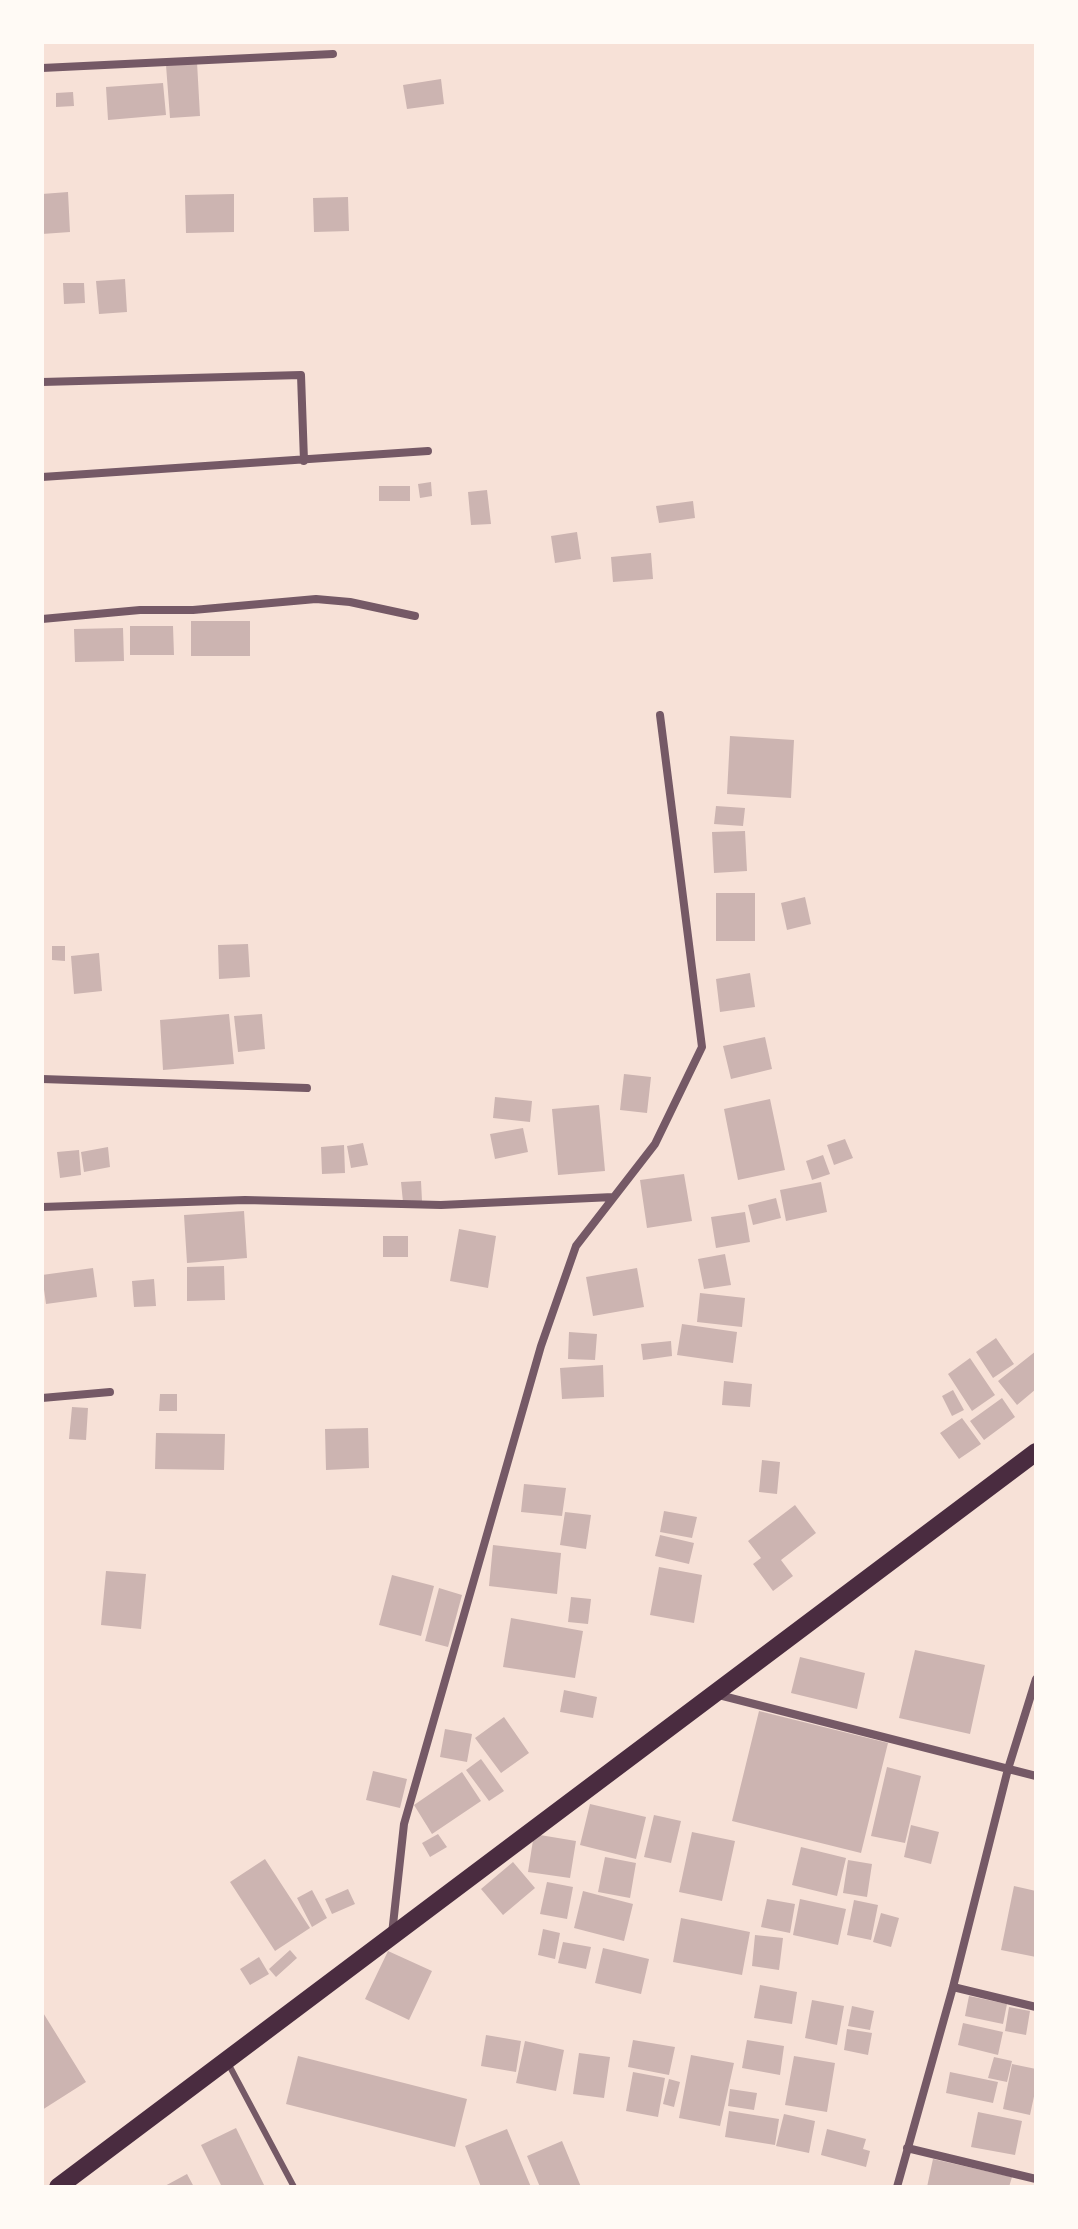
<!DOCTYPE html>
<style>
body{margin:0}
#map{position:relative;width:1078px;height:2229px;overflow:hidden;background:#f7e1d7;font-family:"Roboto Condensed",sans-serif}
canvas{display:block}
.frame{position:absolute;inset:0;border:44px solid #fffaf5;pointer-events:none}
</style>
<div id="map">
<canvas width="1078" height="2229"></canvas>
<div class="frame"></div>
</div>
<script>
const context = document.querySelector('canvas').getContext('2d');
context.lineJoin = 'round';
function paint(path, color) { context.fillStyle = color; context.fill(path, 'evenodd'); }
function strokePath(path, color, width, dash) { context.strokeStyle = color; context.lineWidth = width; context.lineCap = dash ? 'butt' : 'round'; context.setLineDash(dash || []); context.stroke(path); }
const building = new Path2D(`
 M197,62l3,54 -30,2 -4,-53z
 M441,79l3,25 -37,5 -4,-24z
 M163,83l3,32 -58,5 -2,-33z
 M73,92l1,14 -18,1v-14z
 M68,192l2,40 -28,2v-40z
 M234,194v38l-48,1 -1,-38z
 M348,197l1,34 -35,1 -1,-34z
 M125,279l2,33 -28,2 -3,-33z
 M63,283h21l1,20 -21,1z
 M431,482l1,14 -12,2 -2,-14z
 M379,486h31v15h-31z
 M487,490l4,34 -20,1 -3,-33z
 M693,501l2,17 -36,5 -3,-17z
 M577,532l4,27 -26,4 -4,-27z
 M651,553l2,26 -40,3 -2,-25z
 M191,621h59v35h-59z
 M130,626h43l1,29h-44z
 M123,628l1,33 -49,1 -1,-33z
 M730,736l64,4 -3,58 -64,-4z
 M716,806l29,2 -2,18 -29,-2z
 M745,831l2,40 -33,2 -2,-41z
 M716,893h39v48h-39z
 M805,897l6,27 -24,6 -6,-27z
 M248,944l2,33 -31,2 -1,-34z
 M52,946h13v15l-13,-1z
 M99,953l3,38 -28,3 -3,-38z
 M750,973l5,34 -35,5 -4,-33z
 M229,1014l5,50 -71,6 -3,-50z
 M262,1014l3,35 -27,3 -4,-36z
 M765,1037l7,32 -41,10 -8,-33z
 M624,1074l27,3 -4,36 -27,-3z
 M495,1097l37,4 -2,21 -37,-4z
 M770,1099l15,71 -47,10 -14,-71z
 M599,1105l6,66 -47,4 -6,-66z
 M523,1128l5,24 -33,7 -5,-25z
 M845,1139l8,19 -19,7 -7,-20z
 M363,1143l5,22 -17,3 -4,-22z
 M344,1145l1,28 -23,1 -1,-27z
 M108,1147l2,20 -26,5 -3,-20z
 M79,1150l2,25 -21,3 -3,-26z
 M823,1155l7,19 -18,6 -6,-19z
 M684,1174l8,47 -45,7 -7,-48z
 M421,1181l1,20 -19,1 -2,-20z
 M821,1182l6,30 -41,9 -6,-31z
 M776,1198l5,20 -28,7 -5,-20z
 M244,1211l3,47 -60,5 -3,-48z
 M745,1212l5,30 -34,6 -5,-31z
 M459,1229l37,7 -8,52 -38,-7z
 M383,1236h25v21h-25z
 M725,1254l6,31 -27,4 -6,-30z
 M224,1266l1,34 -38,1v-34z
 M93,1268l4,29 -51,7 -4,-29z
 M637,1268l7,39 -51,9 -7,-39z
 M154,1279l2,27 -22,1 -2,-26z
 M700,1293l45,5 -3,29 -45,-5z
 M682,1324l55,8 -4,31 -56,-8z
 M569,1332l28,2 -2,26 -27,-1z
 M996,1338l18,26 -21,14 -17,-26z
 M671,1341l1,15 -29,4 -2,-16z
 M1036,1351v38l-19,16 -19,-24z
 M970,1358l25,37 -23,16 -24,-37z
 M603,1365l1,32 -42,2 -2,-31z
 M724,1381l28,3 -2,23 -28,-2z
 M953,1390l11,20 -12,6 -10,-20z
 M160,1394h17v17h-18z
 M1002,1398l13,19 -31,23 -14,-19z
 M72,1407l16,1 -2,32 -17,-1z
 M962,1418l19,26 -22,15 -19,-26z
 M368,1428l1,40 -43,2 -1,-41z
 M156,1433l69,1 -1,36 -69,-1z
 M762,1460l18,2 -3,32 -18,-2z
 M524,1484l42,4 -4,28 -41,-4z
 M795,1505l21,28 -35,27 12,16 -20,15 -20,-27 8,-6 -13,-17z
 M664,1511l33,6 -5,21 -32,-6z
 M565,1512l26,3 -5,34 -26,-4z
 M660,1535l34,8 -5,21 -34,-8z
 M493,1545l68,8 -4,41 -68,-8z
 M659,1567l43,8 -8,48 -44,-8z
 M106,1571l40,3 -5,55 -40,-4z
 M392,1575l42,11 -13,50 -42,-11z
 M439,1588l23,7 -14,52 -23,-6z
 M571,1597l20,2 -3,25 -20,-2z
 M511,1618l72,13 -8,47 -72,-11z
 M915,1650l70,15 -15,69 -71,-16z
 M800,1657l65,16 -8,36 -66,-16z
 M564,1690l33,7 -4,21 -33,-6z
 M759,1711l129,32 -27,110 -129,-32z
 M504,1717l25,36 -28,20 -26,-35z
 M445,1729l27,5 -5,28 -27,-5z
 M481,1759l23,32 -15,10 -23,-31z
 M887,1767l34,9 -16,67 -34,-7z
 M373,1771l34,8 -7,29 -34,-8z
 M462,1772l19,29 -49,33 -18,-29z
 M590,1804l56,13 -10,42 -56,-14z
 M654,1815l27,6 -10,42 -27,-6z
 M911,1825l28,7 -8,32 -27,-7z
 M692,1832l43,9 -13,60 -43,-9z
 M438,1834l9,13 -17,10 -8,-14z
 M534,1834l42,7 -6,37 -42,-6z
 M801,1847l45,11 -9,38 -45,-11z
 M605,1857l31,6 -6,35 -32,-6z
 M265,1859l45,69 -35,23 -45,-69z
 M848,1860l24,4 -5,33 -24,-4z
 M513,1862l22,26 -32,27 -22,-26z
 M547,1882l26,5 -6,32 -27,-5z
 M1014,1886l22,5v66l-35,-7z
 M348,1889l7,15 -23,10 -7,-15z
 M312,1890l15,28 -15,9 -15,-29z
 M583,1891l50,13 -9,37 -50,-13z
 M767,1899l28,5 -5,29 -29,-6z
 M800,1899l46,10 -8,36 -45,-10z
 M854,1900l24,5 -7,35 -24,-5z
 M881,1913l18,5 -8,29 -18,-5z
 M681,1918l69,14 -8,43 -69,-13z
 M543,1929l17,4 -5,26 -17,-4z
 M755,1935l28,3 -4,32 -27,-4z
 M563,1942l28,5 -5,22 -28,-6z
 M603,1948l46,11 -8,35 -46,-11z
 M290,1950l7,8 -21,19 -7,-8z
 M388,1951l44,20 -23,49 -44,-21z
 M259,1957l10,17 -19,11 -10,-16z
 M760,1985l37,7 -5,32 -38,-6z
 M969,1996l38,8 -4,20 -38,-8z
 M812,2000l32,6 -7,39 -32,-7z
 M852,2006l22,5 -4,19 -22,-4z
 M1009,2007l21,4 -4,24 -21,-4z
 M42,2011l44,71 -44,28z
 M963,2023l40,9 -5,23 -40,-10z
 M847,2029l25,4 -4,22 -24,-5z
 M486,2035l35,6 -5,31 -35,-6z
 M633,2040l42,7 -6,28 -41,-8z
 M747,2040l37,6 -4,29 -38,-7z
 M525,2041l39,9 -8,41 -40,-8z
 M579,2053l31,4 -6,41 -31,-4z
 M691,2055l43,8 -14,63 -41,-8z
 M298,2056l169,43 -12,48 -169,-43z
 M794,2056l41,7 -8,49 -42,-7z
 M994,2057l18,4 -5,21 -19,-4z
 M1012,2064l24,5v18l-6,28 -27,-6z
 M633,2072l32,6 -7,39 -32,-6z
 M950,2072l48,10 -5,21 -47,-10z
 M669,2079l11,3 -6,25 -11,-3z
 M730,2089l27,4 -3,17 -26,-4z
 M729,2111l50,8 -4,26 -50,-8z
 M978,2112l44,9 -7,34 -44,-8z
 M784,2114l31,7 -6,32 -33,-7z
 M236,2128l29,59h-43l-21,-42z
 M507,2129l24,58h-50l-16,-41z
 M827,2129l39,10 -3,10 7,2 -4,16 -45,-12z
 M562,2141l19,46h-41l-13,-31z
 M933,2159l79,18 -3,10h-82z
 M187,2174l7,13h-31z`);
const service = new Path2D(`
 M229,2065l65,122`);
const minor = new Path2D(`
 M42,68l291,-14
 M42,382l259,-7 3,86
 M42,477l386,-26
 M42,619l98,-9h53l123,-11 34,3 65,14
 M42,1079l265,9
 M42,1207l203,-7 196,5 172,-8
 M42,1398l68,-6
 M715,1694l321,82
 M392,1934l12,-110 137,-478 35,-100 79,-102 47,-97 -42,-332
 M953,1987l83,20
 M907,2148l129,31
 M897,2187l56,-200 55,-218 28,-90`);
const primary = new Path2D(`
 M58,2187l978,-735`);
paint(building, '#ccb4b1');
strokePath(service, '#755966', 6);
strokePath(minor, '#755966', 8);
strokePath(primary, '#4a2c40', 18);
</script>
